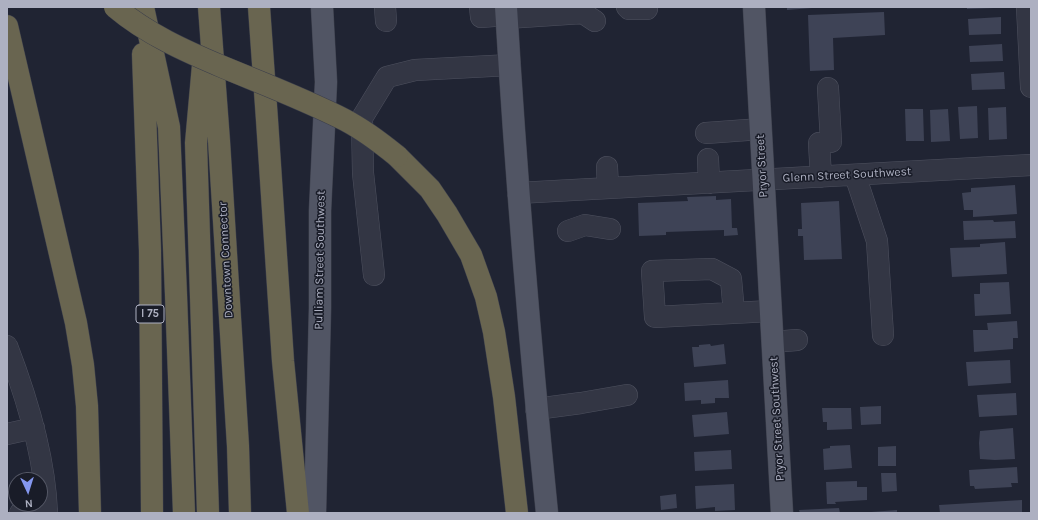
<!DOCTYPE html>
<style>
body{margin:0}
#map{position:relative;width:1038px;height:520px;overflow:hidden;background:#202433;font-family:Karla,sans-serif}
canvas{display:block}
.frame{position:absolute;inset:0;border:8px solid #adb0c1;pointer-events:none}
.north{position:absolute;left:8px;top:472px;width:40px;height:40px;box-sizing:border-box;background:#191c28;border:1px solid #545765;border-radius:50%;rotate:176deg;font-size:11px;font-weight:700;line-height:16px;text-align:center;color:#adb0c1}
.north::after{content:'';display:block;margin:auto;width:14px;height:18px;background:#8497ef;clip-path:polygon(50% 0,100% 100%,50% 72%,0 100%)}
</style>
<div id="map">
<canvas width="1038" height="520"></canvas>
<div class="frame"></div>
<div class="north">N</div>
</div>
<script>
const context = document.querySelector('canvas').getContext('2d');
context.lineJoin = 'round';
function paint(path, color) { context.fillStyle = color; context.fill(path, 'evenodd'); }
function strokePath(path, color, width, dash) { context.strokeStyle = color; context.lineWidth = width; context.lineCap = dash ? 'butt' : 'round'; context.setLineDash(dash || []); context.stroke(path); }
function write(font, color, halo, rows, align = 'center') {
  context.font = font + ' Karla,sans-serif'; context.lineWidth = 3; context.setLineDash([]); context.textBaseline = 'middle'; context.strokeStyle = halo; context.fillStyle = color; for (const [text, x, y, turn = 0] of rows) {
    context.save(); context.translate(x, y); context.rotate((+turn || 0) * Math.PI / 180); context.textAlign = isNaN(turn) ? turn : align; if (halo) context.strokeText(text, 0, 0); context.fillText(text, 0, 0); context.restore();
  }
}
const building = new Path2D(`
 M787,7h25v1l-25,2z
 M967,7h27v1l-27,1z
 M884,12l1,23 -52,3 1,32 -24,1 -2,-56z
 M1001,17v17l-32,1 -1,-16z
 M1002,44l1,17 -33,1 -1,-16z
 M1004,72l1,17 -33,1 -1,-16z
 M977,106l1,32 -18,1 -2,-32z
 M1006,107l1,32 -18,1 -1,-32z
 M905,109h18l1,32h-18z
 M948,109l2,32 -19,1 -1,-32z
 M1015,185l2,29 -44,3v-7h-9l-2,-17 9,-1v-4z
 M716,196v4l15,-1 1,29h5l1,7 -14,1v-6l-58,2v3l-27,1 -1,-33 50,-2 -1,-4z
 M839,201l3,58 -38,1 -1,-24h-5v-7h4l-1,-26z
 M993,220l1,2 21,-1 1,17 -52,2 -1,-19z
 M1005,242l2,32 -55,3 -2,-29 30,-1v-3z
 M1009,282l2,32 -36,2 -1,-22h6v-11z
 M1017,321l1,17h-5v11l-39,3 -1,-22h15l-1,-7z
 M710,344l1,2 13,-2 2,20 -32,3 -2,-20h7v-2z
 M1010,360l1,23 -43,3 -2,-24z
 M728,380l1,18h-14v5l-14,1v-4l-16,1 -1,-18z
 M1016,393l1,22 -38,2 -2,-22z
 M881,406v18l-20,1 -1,-18z
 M822,408h29l1,21 -25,1v-8h-4z
 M727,412l2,22 -35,3 -2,-22z
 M1013,428l2,31 -20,1 -15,-1 -1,-16 1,-12z
 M850,445l2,23 -28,2 -1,-21 7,-1v-2z
 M896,446v20h-18v-19z
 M731,450l1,19 -37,2 -1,-19z
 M1017,467l1,16h-7l1,4 -37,2 -1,-3h-4l-1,-16z
 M881,473h15l1,18 -15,1z
 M857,481v6h10v13l-32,2 1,2h-9l-1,-22z
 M734,484l1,26 -20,1v-4l-19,2 -1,-23z
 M676,494l1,14 -16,2 -1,-14z
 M1022,500v13h-82l-1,-8z
 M839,508l1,5h-40l-1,-3z
 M897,510v3h-26v-1z`);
const minor = new Path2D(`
 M385,7l1,14
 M480,7l1,10 25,-2
 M627,7l2,2h18
 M1027,7l4,80
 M507,18l76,-5 12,8
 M828,88l3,54
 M706,133l55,-4
 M819,143l2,34
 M708,159l1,24
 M607,167l1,21
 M855,175l22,66 6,94
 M518,193l513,-28
 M568,231l17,-6 25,4
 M374,275l-11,-102 -1,-55 25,-41 28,-7 95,-5
 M734,313l-3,-34 -19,-10 -60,2 3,46 116,-6
 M773,342l24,-2
 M7,346c20,52 38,111 40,167
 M536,409l45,-6 46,-8
 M7,434l27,-6
 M20,513l27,-3`);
const major = new Path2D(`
 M506,7c10,169 24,338 41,506
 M754,7l28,506
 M315,513l5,-205v-97l6,-129 -4,-75`);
const highway = new Path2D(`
 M143,7l26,120 7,168 8,218
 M209,7l10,134 19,305 2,67
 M259,7l8,113 16,241 15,152
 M7,26l69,297 7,42 4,41 3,107
 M143,54l7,197 2,262
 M203,65l-7,78 12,370
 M397,156l33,33 17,25 24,41 15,42 8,35 10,65 13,116`);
const highwayBridge = new Path2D(`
 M115,7c32,27 70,44 108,60 41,17 83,33 122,53 19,10 36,23 52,36`);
const shields = [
 [150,314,28]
];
const shieldNames = [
 ["I 75",150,314]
];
const streetNames = [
 ["Pryor Street",762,166,-93],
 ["Glenn Street Southwest",847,175,-3],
 ["Downtown Connector",226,260,-93],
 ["Pulliam Street Southwest",320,260,-89],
 ["Pryor Street Southwest",777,419,-93]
];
paint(building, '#3e4356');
strokePath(minor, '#4e515f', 22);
strokePath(major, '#3d404d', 23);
strokePath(highway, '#3b3e4b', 23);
strokePath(minor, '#333644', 21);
strokePath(major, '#515564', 22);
strokePath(highway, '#696550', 22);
strokePath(highwayBridge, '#3b3e4b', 23, []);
strokePath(highwayBridge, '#696550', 22);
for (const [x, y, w] of shields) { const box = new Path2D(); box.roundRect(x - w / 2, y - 9, w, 18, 3); context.fillStyle = '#191c28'; context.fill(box); strokePath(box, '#adb0c1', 1); }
write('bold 11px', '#adb0c1', null, shieldNames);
write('12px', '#adb0c1', '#191c28', streetNames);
</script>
